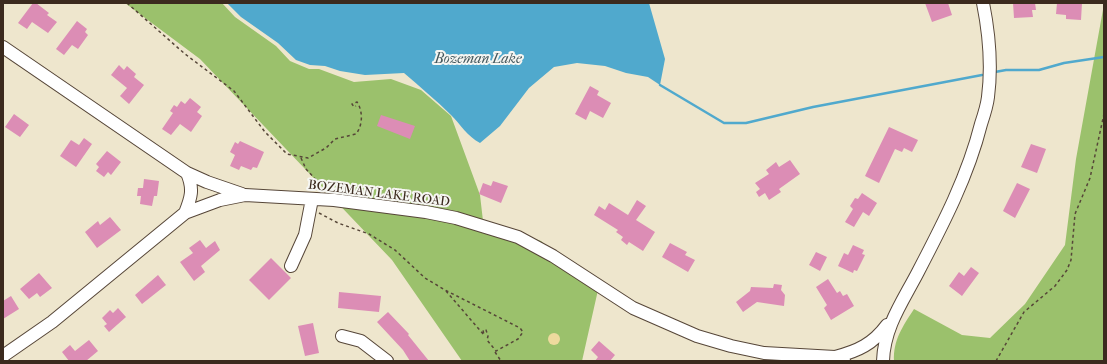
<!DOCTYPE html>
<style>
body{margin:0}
#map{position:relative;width:1107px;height:364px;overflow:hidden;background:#eee6cd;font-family:"IM FELL French Canon",serif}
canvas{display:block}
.frame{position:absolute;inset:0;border:4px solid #3b2a1e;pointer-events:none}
</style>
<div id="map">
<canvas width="1107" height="364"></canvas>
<div class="frame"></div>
</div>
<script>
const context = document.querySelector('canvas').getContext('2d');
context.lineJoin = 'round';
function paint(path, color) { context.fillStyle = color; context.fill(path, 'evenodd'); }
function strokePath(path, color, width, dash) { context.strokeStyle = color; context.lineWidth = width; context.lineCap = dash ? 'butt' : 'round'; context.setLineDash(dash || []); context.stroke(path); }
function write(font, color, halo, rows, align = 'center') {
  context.font = font + ' "IM FELL French Canon",serif'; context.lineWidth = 4; context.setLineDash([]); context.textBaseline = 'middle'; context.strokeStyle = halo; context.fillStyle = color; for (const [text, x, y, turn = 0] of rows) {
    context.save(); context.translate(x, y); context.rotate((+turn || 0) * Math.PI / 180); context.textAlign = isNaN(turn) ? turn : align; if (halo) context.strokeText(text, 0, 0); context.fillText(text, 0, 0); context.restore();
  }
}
const green = new Path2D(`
 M125,3h97l13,14 41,29 14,15 19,8h10l35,13 37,-3 30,11 30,26 29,79 3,26 58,20 57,49 -16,71h-120l-70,-101 -192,-201z
 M1104,4v357h-210c-1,-21 9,-35 20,-52l48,26 28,3 35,-34 40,-59 11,-86z`);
const sand = new Path2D(`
 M548 339a6 6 0 1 1 12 0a6 6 0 1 1-12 0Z`);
const water = new Path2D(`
 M227,3h422l16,56 -5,26 -12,-8 -22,-4 -21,-7 -28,-3 -23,4 -25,21 -29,38 -20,17c-13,-7 -19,-18 -29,-28 -15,-15 -31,-28 -47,-42l-39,2 -25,-4 -15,-5 -15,-1 -14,-5 -18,-17 -37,-26z`);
const stream = new Path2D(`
 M995,72l11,-2h33l25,-7 40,-6
 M660,85l64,38h22l67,-16 169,-32`);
const building = new Path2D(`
 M33,3h3l13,10 -2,2 10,7 -9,11 -16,-11 -5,7 -9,-6z
 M925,3h23l4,12 -20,7z
 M1013,3h22l1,7h-4l1,7 -19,1z
 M1057,3h25l-1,17 -15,-1v-4l-10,-1z
 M77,21l10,8 -2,3 3,3 -10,14 -6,-4 -8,10 -8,-6z
 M119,65l5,5 3,-4 9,8 -2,3 10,8 -15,19 -9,-8 7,-8 -16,-13z
 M590,86l9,5 -2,4 14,8 -8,15 -13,-7 -4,9 -11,-6z
 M190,98l11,9 -4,5 5,4 -11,16 -11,-8 -9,11 -9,-6 11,-16 -3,-2 4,-6 3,2 4,-6 4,3z
 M14,114l15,11 -9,12 -15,-10z
 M381,115l34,11 -5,13 -33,-13z
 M889,127l29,13 -6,12 -8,-4 -2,4 -7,-3 -16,34 -14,-7z
 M84,138l8,6 -16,23 -16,-11 11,-16 8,5z
 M240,141l24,11 -7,16 -4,-1 -2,3 -10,-4 -2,4 -9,-4 5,-11 -5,-3 5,-10 3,2z
 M1031,144l15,5 -9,24 -16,-6z
 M107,151l14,11 -10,13 -3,-3 -4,5 -8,-6 3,-4 -3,-3z
 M790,160l10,14 -21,15 2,3 -12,8 -4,-7 -6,4 -3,-5 4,-3 -5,-6 14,-9 -3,-4 10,-8 3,5z
 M144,179l15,2 -2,15h-3l-2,10 -12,-2 1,-8h-4l1,-8h5z
 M493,181l15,5 -7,17 -22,-9 4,-11 8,3z
 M1017,183l13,6 -15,29 -12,-7z
 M862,193l15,10 -8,13 -6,-4 -9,15 -9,-5 8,-13 -3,-3 5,-8 3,1z
 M637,200l9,6 -10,14 19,12 -12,19 -14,-9 -2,3 -6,-5 2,-3 -7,-5 2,-2 -24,-15 5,-9 6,4 4,-7 19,12z
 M110,217l11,13 -24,18 -12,-16 13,-11 2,4z
 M200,240l6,8 9,-7 5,9 -19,16 4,6 -11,9 -14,-19 13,-9 -4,-5z
 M670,243l17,9 -2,3 10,5 -7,12 -26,-15z
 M853,245l11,5 -2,4 3,1 -8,16 -3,-1 -1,3 -15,-7 6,-13 4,2z
 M816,252l11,5 -7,14 -11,-6z
 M271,258l20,20 -22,22 -20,-20z
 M971,267l8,6 -17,23 -13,-10 10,-14 5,4z
 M39,273l13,15 -12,9 -3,-4 -8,6 -9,-10z
 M158,275l8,10 -24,19 -7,-9z
 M828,279l9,14 3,-2 3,5 4,-2 7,12 -23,14 -7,-12 3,-3 -11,-18z
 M774,284l8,1 -1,5 4,5 -1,11 -27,-4 -14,10 -7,-10 14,-11 1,-4 22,1z
 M339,292l42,4 -2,16 -41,-4z
 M11,296l8,13 -16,10v-18z
 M118,308l8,9 -17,15 -5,-6 3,-2 -5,-6 8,-8 3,3z
 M388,312l21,22 -1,1 21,26h-19l-7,-11 -26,-28z
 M313,323l6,30 -14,3 -7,-30z
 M89,340l9,11 -12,10h-17l-7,-9 8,-7 5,6z
 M599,341l16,14 -5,6h-15l3,-4 -7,-7z`);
const path = new Path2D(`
 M127,3l58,51 49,37 31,41 22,22 21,4 18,-10 9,-9 21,-5c7,-9 7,-23 1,-32l-5,2 2,3 2,-1
 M301,158l5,11 11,12 1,7
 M319,213l19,10 31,11 26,16 30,28 20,12 75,38 3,4 -5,7 -22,12 -9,-11 1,-4 -2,-6h-3l1,5 -38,-44
 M495,352l6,9
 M996,361l28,-49 31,-26 12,-16 4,-10 4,-46 15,-36 14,-64`);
const minor = new Path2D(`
 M3,47l184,126 20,9 35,12
 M185,213c6,-15 9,-24 2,-40
 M291,266l14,-31 7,-36
 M342,336l19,5 26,20
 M3,356l49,-34 133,-109 35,-13 25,-5 89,5 92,12 30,6 62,19 35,19 80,52 64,28 34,10 33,7 71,4 9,4
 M835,357c23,-6 38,-13 52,-32
 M883,361c1,-34 20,-60 35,-89 25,-48 50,-96 63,-148 3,-9 6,-18 7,-27 4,-31 1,-64 -5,-94`);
const streetNames = [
 ["BOZEMAN LAKE ROAD",379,194,7]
];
const waterNames = [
 ["Bozeman Lake",478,60]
];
paint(green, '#9bc16c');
paint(sand, '#eeda9e');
paint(water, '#50a9cd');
strokePath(stream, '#50a9cd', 2.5);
paint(building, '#dc8db5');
strokePath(minor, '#564638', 14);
strokePath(path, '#564638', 1.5, [3, 3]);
strokePath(minor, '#fff', 12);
write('13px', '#3b2a1e', '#f6f6f2', streetNames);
write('italic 14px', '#42565b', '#f6f6f2', waterNames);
</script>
